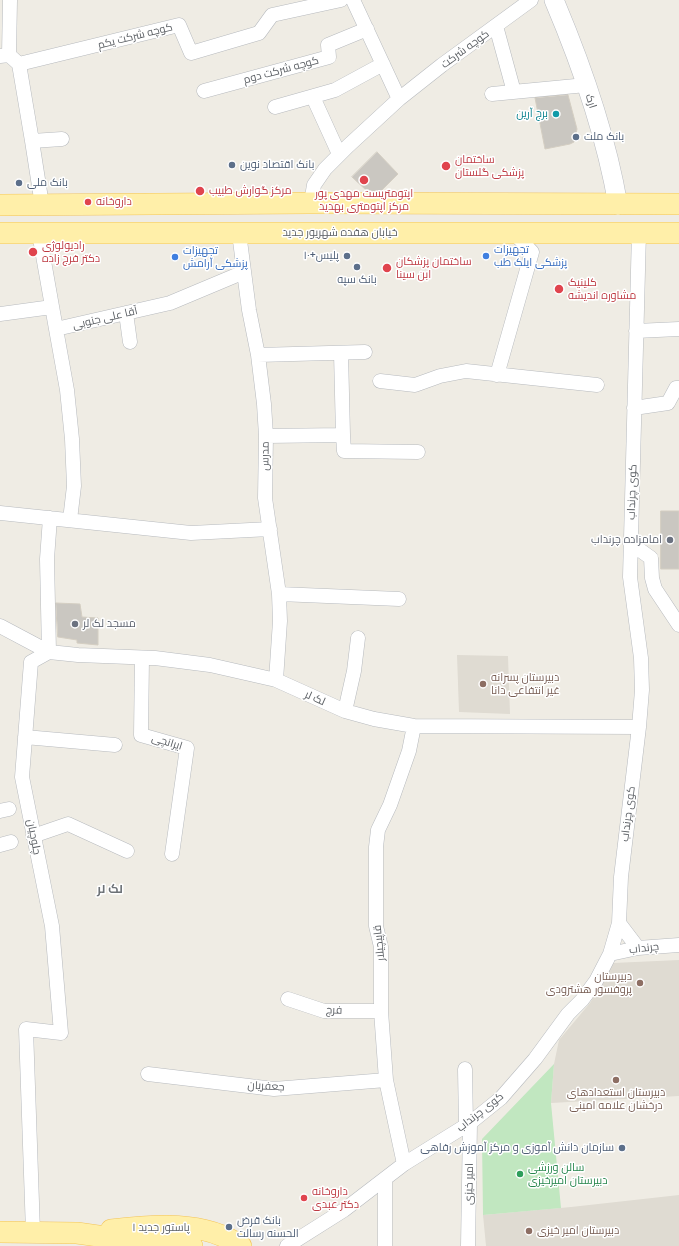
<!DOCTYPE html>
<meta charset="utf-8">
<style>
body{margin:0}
canvas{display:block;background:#efece4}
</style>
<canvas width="679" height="1246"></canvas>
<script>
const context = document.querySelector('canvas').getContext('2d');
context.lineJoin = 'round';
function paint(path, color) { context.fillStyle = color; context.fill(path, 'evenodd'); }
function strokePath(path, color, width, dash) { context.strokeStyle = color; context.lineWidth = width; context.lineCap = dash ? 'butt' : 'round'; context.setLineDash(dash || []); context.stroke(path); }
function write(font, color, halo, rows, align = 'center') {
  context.font = font + ' "Golos Text",Cairo,sans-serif'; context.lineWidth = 3; context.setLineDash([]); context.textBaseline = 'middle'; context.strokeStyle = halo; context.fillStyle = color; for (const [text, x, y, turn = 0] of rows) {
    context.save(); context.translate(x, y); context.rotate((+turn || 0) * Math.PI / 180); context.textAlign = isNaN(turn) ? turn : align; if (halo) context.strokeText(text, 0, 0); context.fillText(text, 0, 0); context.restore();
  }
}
const education = new Path2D(`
 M457,655l51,1 2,58 -51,-2z
 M679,960v136l-128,7 3,-39 5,-24 31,-37 23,-40z
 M679,1195v51h-193l-3,-31 88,-8z`);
const green = new Path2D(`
 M554,1064l-3,39 10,105 -78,7 -1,-76z`);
const building = new Path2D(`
 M568,95l9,34 -3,13 -4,2 -25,5 -10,-51z
 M377,152l21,22 -17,17h-14l-15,-14z
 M661,511h18v58h-18z
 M56,603l24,1 2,13 16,1v27l-21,-2v-3l-19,-3z`);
const minor = new Path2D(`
 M353,0l46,99
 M496,26l18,66
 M9,55l1,-55
 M0,56l9,-1 10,9 13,77 30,-2
 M19,64l160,-39 12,28 68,-20 13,-18 69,-15
 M204,91l125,-34 -1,-12 39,-16
 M492,94l94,-9
 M313,97l26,57
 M275,107l60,-17 48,-26
 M32,141l10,64
 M311,203l3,-18 11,-16 23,-23 51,-47 43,-34 89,-65
 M39,233l17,96 114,-26 74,-31
 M239,233l10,77 9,45 6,49 2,32 -1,62 14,96 1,27 -4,59
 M126,313l4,29
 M0,314l52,-7
 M56,329l11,61 5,49 2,47 -4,34
 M636,331l43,-2
 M341,353l2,82
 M258,355l107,-3
 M497,375l35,-123 -18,-19
 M380,381l35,4 25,-9 26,-5 131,14
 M634,408l34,-5 8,-15h3
 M266,436l77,-1 1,16 74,1
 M0,513l191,20 79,-4
 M630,543l21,15 1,20 3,11 24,36
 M279,594l120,5
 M0,626l49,26 29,3 77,3 55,7 66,15 69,31 29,8 40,7 225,1
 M142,658l-1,77 46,13 -15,106
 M345,711l9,-40 4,-33
 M25,737l90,8
 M0,811l9,-2
 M33,836l35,-12 59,27
 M0,845l11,-3
 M619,923l19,25
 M610,954l28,-6 41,-3
 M288,999l36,12h57
 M465,1069l1,56
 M148,1074l126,15 112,-9
 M404,1164l-18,-84 -5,-69v-64l-5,-21v-79l2,-17 12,-25 19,-54 5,-25
 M33,1232l-7,-203 35,4 -9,-107 -30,-149 9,-115 18,-10 -2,-93 3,-41
 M287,1246l57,-36 60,-46 66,-41 31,-25 34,-39 33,-45 14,-14 14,-19 14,-27 9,-31 2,-46 18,-150 3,-37 -1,-32 -11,-81 9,-345
 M385,1246v-67
 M468,1246l2,-123`);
const secondary = new Path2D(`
 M554,0c28,66 52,135 64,205`);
const primary = new Path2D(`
 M0,205l311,-2 368,1
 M0,233h679
 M111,1230c43,-5 93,-10 130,16
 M0,1232l77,1 63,9 33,1 19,3`);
const markers = [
 [556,114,4,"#0f9aa8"],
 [576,137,4,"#5c6f8a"],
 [232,165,4,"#5c6f8a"],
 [446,166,5,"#e0444e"],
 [364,180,5,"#e0444e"],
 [19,183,4,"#5c6f8a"],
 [200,191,5,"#e0444e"],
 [88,202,4,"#e0444e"],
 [33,252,5,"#e0444e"],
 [347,256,4,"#5c6f8a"],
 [486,256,4,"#3f7fe0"],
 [175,257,4,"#3f7fe0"],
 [357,267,4,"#5c6f8a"],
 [387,268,5,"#e0444e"],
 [559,289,5,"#e0444e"],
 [670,540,4,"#6b7280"],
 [75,624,4,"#6b7280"],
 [483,684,4,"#8d6e63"],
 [640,983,4,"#8d6e63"],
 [616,1080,4,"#8d6e63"],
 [622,1148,4,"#5c6f8a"],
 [520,1174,4,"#2e9e5b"],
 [304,1198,4,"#e0444e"],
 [229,1227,4,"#5c6f8a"],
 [529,1231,4,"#8d6e63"]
];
const streetNames = [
 ["کوچه شرکت یکم",135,36,-14],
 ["کوچه شرکت",465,49,-36],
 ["کوچه شرکت دوم",281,70,-15],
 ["ارک",591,101,72],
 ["خیابان هفده شهریور جدید",340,233],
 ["آقا علی جنوبی",105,318,-13],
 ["مدرس",265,456,-89],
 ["کوی چرنداب",632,492,-88],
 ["لک لر",315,698,24],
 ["ایرانچی",167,742,17],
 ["کوی چرنداب",628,814,-83],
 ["چلوچیان",34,837,79],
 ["قاپیچیلار",379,943,-96],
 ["چرنداب",644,948,-7],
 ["فرج",334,1010,2],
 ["جعفریان",266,1086,3],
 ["کوی چرنداب",480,1112,-38],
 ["امیر خیزی",469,1184,-89],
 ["پاستور جدید ۱",161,1228]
];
const cultureNames = [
 ["برج آرین",548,114]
];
const serviceNames = [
 ["بانک ملت",584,137],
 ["بانک اقتصاد نوین",240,165],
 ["بانک ملی",27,183],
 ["پلیس+۱۰",339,256,"right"],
 ["بانک سپه",357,280,"center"],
 ["سازمان دانش آموزی و مرکز آموزش رفاهی",614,1148,"right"],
 ["بانک قرض",237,1221],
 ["الحسنه رسالت",237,1234]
];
const healthNames = [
 ["ساختمان",455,160],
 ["پزشکی گلستان",455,173],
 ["مرکز گوارش طبیب",209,191],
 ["اپتومتریست مهدی پور",364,194,"center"],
 ["مرکز اپتومتری بهدید",364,207,"center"],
 ["داروخانه",96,202],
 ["رادیولوژی",42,246],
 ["دکتر فرج زاده",42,259],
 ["ساختمان پزشکان",396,262],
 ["ابن سینا",396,275],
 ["کلینیک",568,283],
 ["مشاوره اندیشه",568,296],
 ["داروخانه",312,1192],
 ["دکتر عبدی",312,1205]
];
const shopNames = [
 ["تجهیزات",494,250],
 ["پزشکی ایلک طب",494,263],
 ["تجهیزات",183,251],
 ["پزشکی آرامش",183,264]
];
const worshipNames = [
 ["امامزاده چرنداب",662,540],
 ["مسجد لک لر",83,624,"left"]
];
const educationNames = [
 ["دبیرستان پسرانه",491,678],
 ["غیر انتفاعی دانا",491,691],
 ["دبیرستان",632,977,"right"],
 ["پروفسور هشترودی",632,990,"right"],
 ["دبیرستان استعدادهای",616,1093,"center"],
 ["درخشان علامه امینی",616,1106,"center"],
 ["دبیرستان امیر خیزی",537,1231]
];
const leisureNames = [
 ["سالن ورزشی",528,1168],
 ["دبیرستان امیرخیزی",528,1181]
];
const neighbourhoodNames = [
 ["لک لر",110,889]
];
paint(education, '#dfdbd2');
paint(green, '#c1e7c0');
paint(building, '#cac7c1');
strokePath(building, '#d4cec2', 1);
strokePath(minor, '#b7babe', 15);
strokePath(secondary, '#b8bbc0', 20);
strokePath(primary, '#f3c459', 22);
strokePath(minor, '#fff', 14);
strokePath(secondary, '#fff', 19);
strokePath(primary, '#ffefa9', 21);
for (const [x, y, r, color] of markers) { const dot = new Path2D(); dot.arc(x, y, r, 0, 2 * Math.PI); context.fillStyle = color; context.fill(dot); strokePath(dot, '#fff', 1.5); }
write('11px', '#5c6065', '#fff', streetNames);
write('11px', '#0d838f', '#fff', cultureNames, 'right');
write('11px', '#4e5e75', '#fff', serviceNames, 'left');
write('11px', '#be3a42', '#fff', healthNames, 'left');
write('11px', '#366cbe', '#fff', shopNames, 'left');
write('11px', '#5b616d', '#fff', worshipNames, 'right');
write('11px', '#785e54', '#fff', educationNames, 'left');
write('11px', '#27864d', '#fff', leisureNames, 'left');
write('bold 12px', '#6d7277', '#fff', neighbourhoodNames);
</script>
